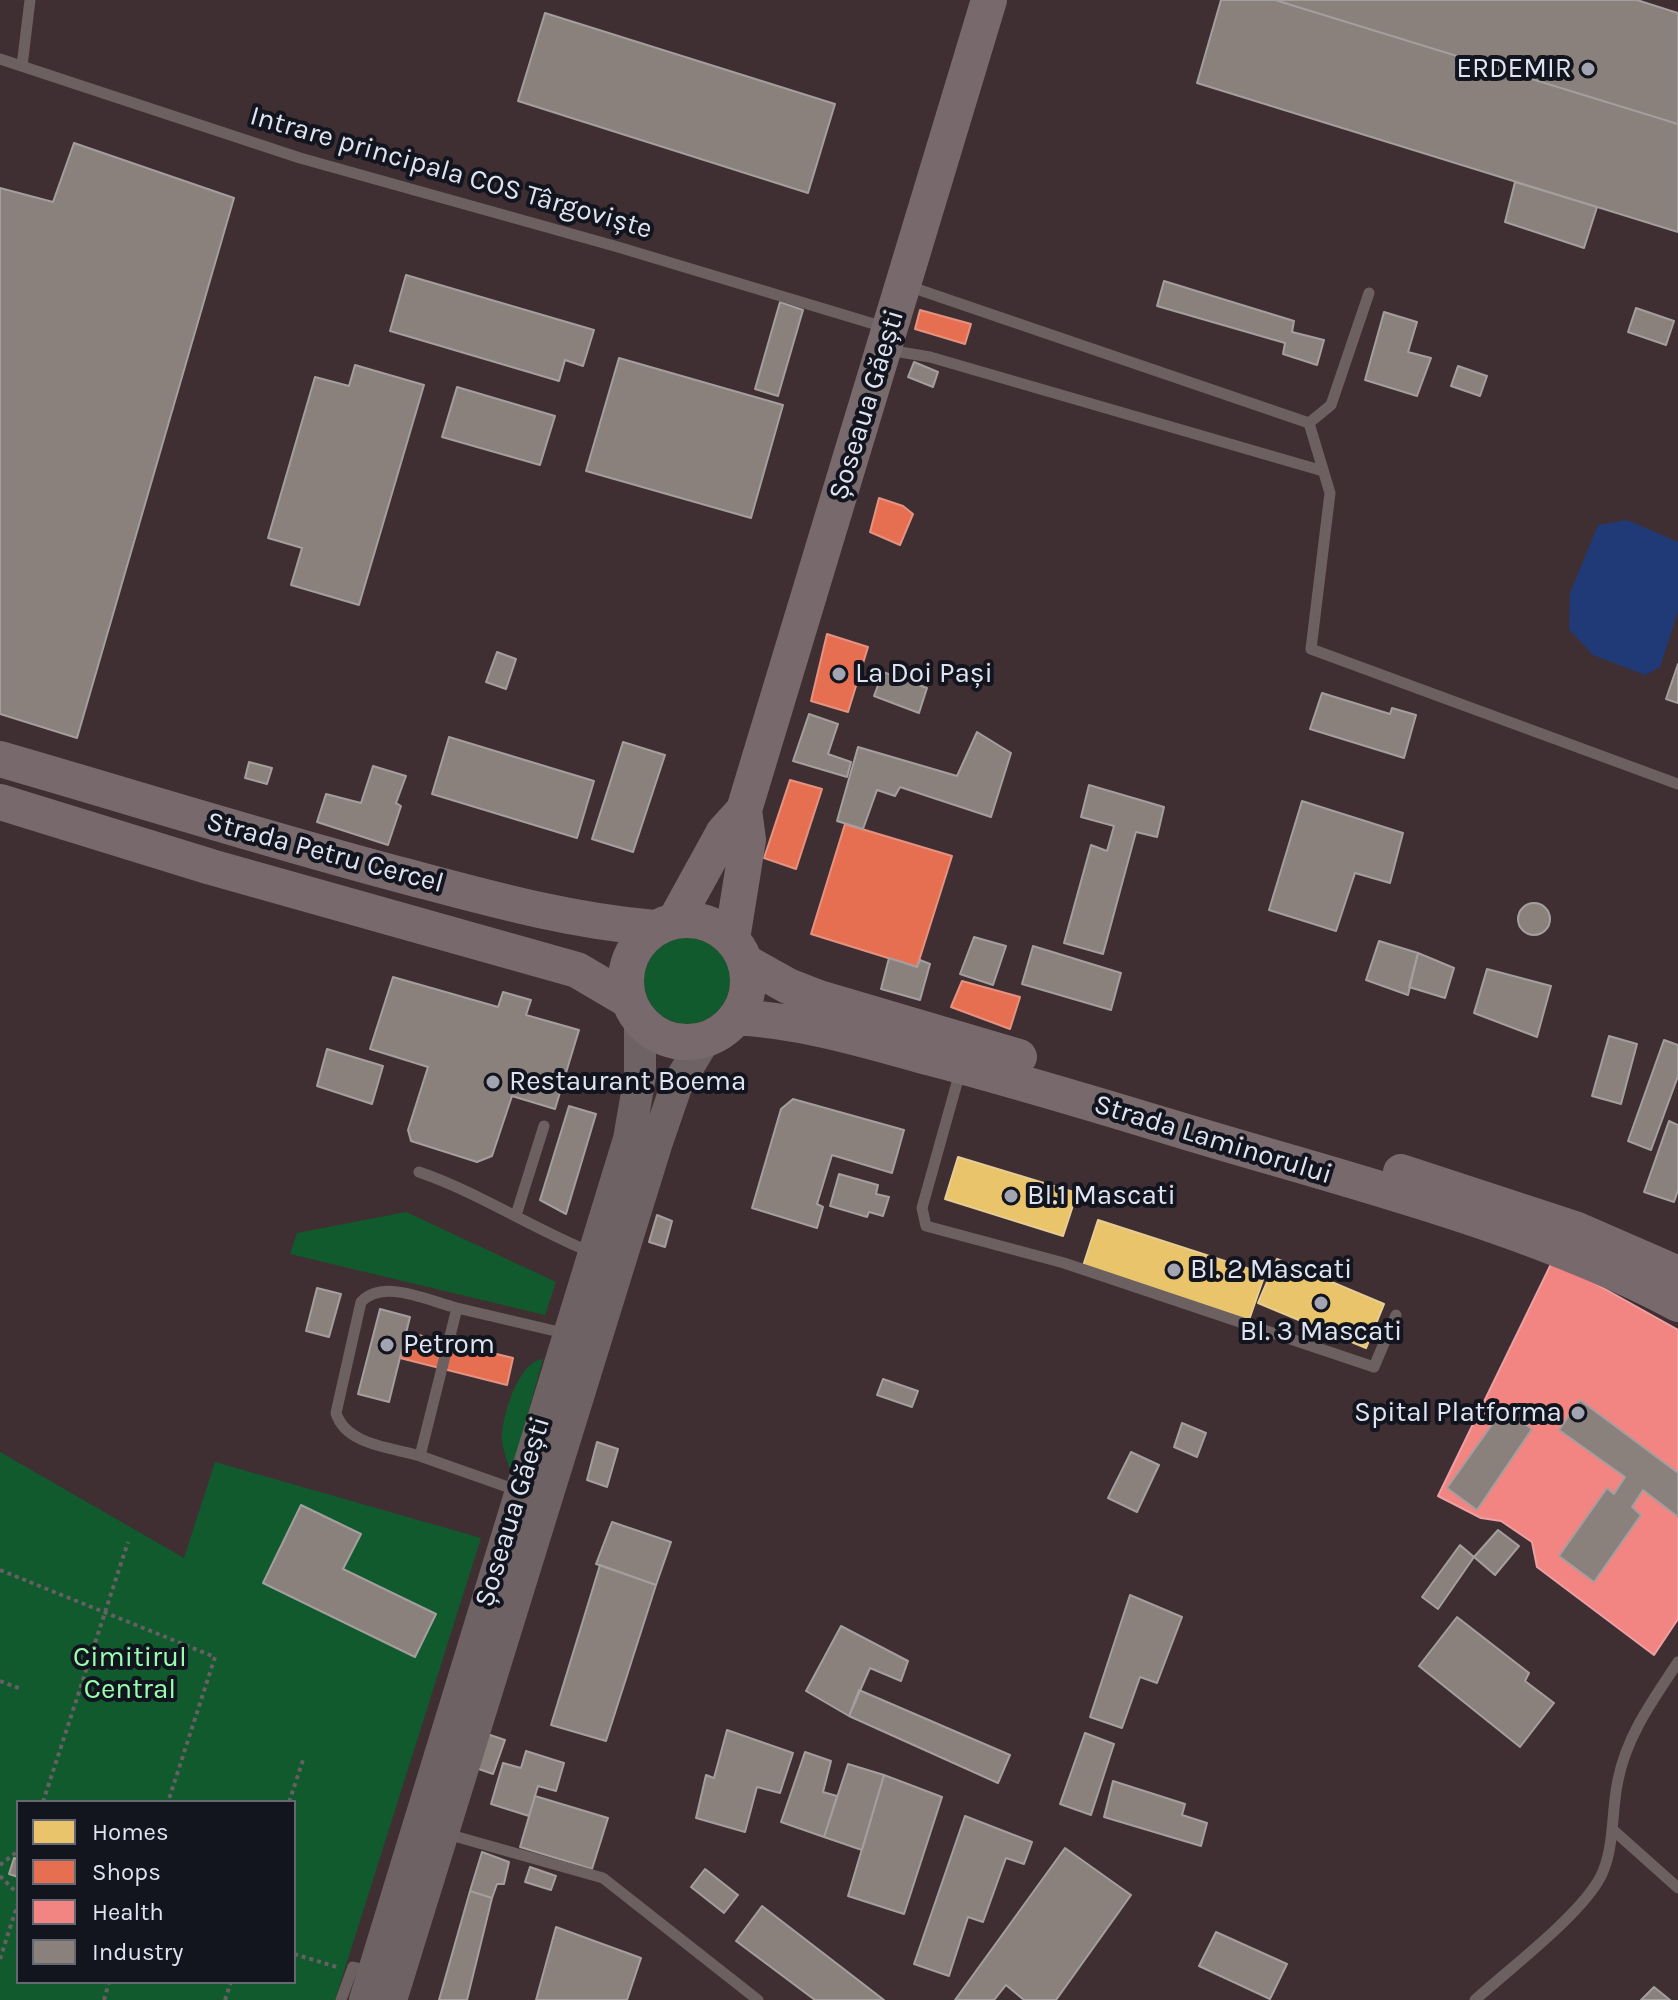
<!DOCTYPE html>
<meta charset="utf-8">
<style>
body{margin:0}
#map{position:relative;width:1678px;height:2000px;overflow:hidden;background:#2f2f3b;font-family:Karla,sans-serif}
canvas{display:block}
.legend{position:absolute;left:16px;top:1800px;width:280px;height:184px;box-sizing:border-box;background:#13151e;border:2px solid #656772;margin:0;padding:10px 14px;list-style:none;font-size:24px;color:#e0e3f1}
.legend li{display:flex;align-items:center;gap:16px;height:40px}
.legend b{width:40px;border:2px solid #656772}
</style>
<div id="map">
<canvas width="1678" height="2000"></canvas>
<ul class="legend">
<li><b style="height:22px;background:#e9c46a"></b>Homes</li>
<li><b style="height:22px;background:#e76f51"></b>Shops</li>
<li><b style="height:22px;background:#f28482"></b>Health</li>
<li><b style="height:22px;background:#8a817c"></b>Industry</li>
</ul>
</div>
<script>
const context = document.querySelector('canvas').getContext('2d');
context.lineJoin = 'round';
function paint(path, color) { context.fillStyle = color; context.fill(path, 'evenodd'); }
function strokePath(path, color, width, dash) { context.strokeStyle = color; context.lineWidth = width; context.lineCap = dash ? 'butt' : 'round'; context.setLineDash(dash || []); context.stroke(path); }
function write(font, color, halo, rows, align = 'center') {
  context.font = font + ' Karla,sans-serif'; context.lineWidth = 8; context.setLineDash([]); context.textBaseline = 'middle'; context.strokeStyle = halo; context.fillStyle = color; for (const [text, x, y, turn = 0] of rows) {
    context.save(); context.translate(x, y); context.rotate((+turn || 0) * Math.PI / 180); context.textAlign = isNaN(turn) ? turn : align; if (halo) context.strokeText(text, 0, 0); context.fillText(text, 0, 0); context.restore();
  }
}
const industrial = new Path2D(`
 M0,0h1678v2000h-1678zM18,1802h276v180h-276z`);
const green = new Path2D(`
 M644 981a43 43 0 1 1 86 0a43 43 0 1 1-86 0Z
 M406,1212l150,70 -11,33 -255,-61 7,-21z
 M543,1359l-30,109 -4,-1c-2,-8 -6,-17 -7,-26 -1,-22 16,-80 41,-82z
 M0,1452l184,106 31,-96 266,76 -146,462h-335zM18,1802h276v180h-276z`);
const water = new Path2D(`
 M1627,520l51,22v69l-18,56 -15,8 -52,-20 -24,-26 1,-36 28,-68z`);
const homes = new Path2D(`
 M958,1157l119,36 -14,43 -118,-37z
 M1098,1220l167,54 -16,46 -166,-54z
 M1277,1259l107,45 -18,44 -108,-45z`);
const shops = new Path2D(`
 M920,310l51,14 -6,20 -50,-15z
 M879,498l24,8 10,8 -13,31 -30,-13z
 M827,634l41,13 -20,65 -37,-11z
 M790,780l32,9 -26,80 -32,-11z
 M845,824l107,32 -35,111 -106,-33z
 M962,981l58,16 -10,32 -59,-22z
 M406,1332l107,26 -6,27 -107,-27z`);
const health = new Path2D(`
 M1553,1260l125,70v289l-24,36 -117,-88 -5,-25 -31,-21 -20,-3 -43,-22z`);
const industry = new Path2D(`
 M1221,0h54l403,124v108l-481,-149z
 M1275,0h362l41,13v111z
 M545,13l290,91 -27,89 -290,-92z
 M74,143l160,55 -157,540 -77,-24v-526l53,14z
 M1515,182l82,25 -13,41 -79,-26z
 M406,275l188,55 -11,36 -18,-6 -6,21 -169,-50z
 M1164,281l130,40 -2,11 32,8 -7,25 -34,-11 2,-11 -128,-37z
 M780,302l23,8 -25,86 -23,-7z
 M1636,308l38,13 -8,24 -38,-13z
 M1384,312l33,10 -9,30 23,6 -14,38 -52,-16z
 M619,358l164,47 -32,113 -165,-47z
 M914,362l24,10 -5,15 -25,-10z
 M355,365l69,20 -65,220 -68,-20 11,-37 -34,-10 47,-161 34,9z
 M1458,366l29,10 -7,20 -29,-10z
 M457,387l98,29 -15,49 -98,-28z
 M497,652l19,7 -10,30 -20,-7z
 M1678,664v39l-12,-4z
 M883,672l44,16 -8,25 -45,-17z
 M1322,693l68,21 2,-6 24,7 -12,43 -94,-29z
 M809,714l29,10 -10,30 23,8 -4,15 -54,-16z
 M977,732l34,21 -20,64 -91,-30 -5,9 -18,-6 -14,39 -26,-8 21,-74 99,29z
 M449,737l145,44 -17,57 -145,-44z
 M623,742l42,13 -32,97 -41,-13z
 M249,762l23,6 -5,16 -22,-6z
 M373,766l33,10 -10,27 5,3 -13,39 -71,-23 9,-28 35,9z
 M1089,785l75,22 -7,30 -21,-5 -33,122 -39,-11 27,-98 16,6 7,-25 -33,-9z
 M1302,801l101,32 -13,50 -35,-10 -19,58 -67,-21z
 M1518 919a16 16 0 1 1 32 0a16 16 0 1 1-32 0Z
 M974,937l32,9 -13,39 -33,-11z
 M1379,941l39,12 -10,42 -42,-15z
 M1033,946l88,27 -10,37 -89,-26z
 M1418,953l36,15 -9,30 -36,-11z
 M889,958l28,9 3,-7 10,4 -10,36 -39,-11z
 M1487,969l64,17 -14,51 -63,-24z
 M393,977l105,30 5,-15 28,8 -5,15 53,15 -24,79 -43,-13 -20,60 -15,6 -66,-21 -3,-11 20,-63 -58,-18z
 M1609,1036l28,8 -16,60 -29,-8z
 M1664,1040l14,5v31l-27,74 -23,-9z
 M327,1049l56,17 -11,38 -55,-18z
 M793,1099l111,31 -12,43 -60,-18 -15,49 6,3 -6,21 -65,-20 29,-99z
 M569,1106l27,8 -30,100 -26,-14z
 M1669,1121l9,4v65l-4,12 -30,-10z
 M839,1174l39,11 -2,9 13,3 -6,19 -14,-4 -2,5 -37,-11z
 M657,1215l15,6 -7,26 -16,-5z
 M317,1288l24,6 -12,43 -23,-6z
 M380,1309l30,8 -21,85 -31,-8z
 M883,1379l35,12 -6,16 -35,-12z
 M1580,1400l98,73v44l-35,-27 -11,17 9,8 -47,67 -35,-26 48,-68 7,6 11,-17 -66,-47z
 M1503,1409l29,20 -55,81 -30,-22z
 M1182,1423l24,10 -9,24 -23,-10z
 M597,1442l21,7 -11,38 -20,-7z
 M1131,1452l28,13 -22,47 -29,-14z
 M301,1505l60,29 -18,35 93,45 -21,43 -152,-74z
 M612,1522l59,20 -15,43 -60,-21z
 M1498,1530l21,16 -24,29 -21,-18z
 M1460,1545l14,12 -36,52 -16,-12z
 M600,1565l56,20 -50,156 -55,-16z
 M1130,1595l52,22 -25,66 -17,-6 -18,51 -32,-11z
 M1457,1617l72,56 -4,8 29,22 -34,44 -101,-81z
 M841,1626l67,35 -7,20 -31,-13 -21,48 -43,-25z
 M859,1690l151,65 -12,28 -149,-67z
 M727,1730l66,23 -13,40 -23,-6 -12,45 -49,-14 10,-43 8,3z
 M1085,1733l29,11 -23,71 -31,-11z
 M487,1734l18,6 -12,34 -20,-7z
 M526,1751l38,12 -8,28 -18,-5 -9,30 -38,-12 12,-41 18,5z
 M805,1752l26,9 -8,31 14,4 -13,41 -43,-15z
 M848,1764l36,11 -22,75 -38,-13z
 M884,1775l58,22 -38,117 -56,-18z
 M1113,1781l72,23 -3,11 25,8 -6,23 -97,-29z
 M535,1796l73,22 -16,51 -72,-22z
 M965,1816l67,26 -8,22 -18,-6 -23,64 -15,-5 -19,59 -35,-12z
 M1065,1848l66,47 -75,105h-32l-18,-15 -12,15h-39z
 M482,1852l27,10 -5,22h-7l-5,14 -22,-7z
 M14,1858l4,1v18l-9,-3z
 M530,1867l26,9 -5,14 -26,-8z
 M705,1869l33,26 -14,18 -33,-26z
 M470,1891l22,7 -25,102h-28z
 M762,1906l122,94h-69l-79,-59z
 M556,1927l85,31 -14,42h-91z
 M1216,1932l71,32 -17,35 -71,-33z
 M1654,1987l16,13h-29z`);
const path = new Path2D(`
 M0,1570l215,87 -47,145
 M0,1681l21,8
 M43,1802l85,-260
 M289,1802l15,-45
 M0,1865l18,-14
 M0,1876l18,18
 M294,1954l43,13
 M0,1959l18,-56
 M104,2000l5,-18
 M225,2000l6,-18`);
const lane = new Path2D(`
 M0,59l300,99 318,89 266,80
 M22,66l8,-66
 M908,286l401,137 22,-18 38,-112
 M888,350l42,7 393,114
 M1309,423l21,70 -19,156 367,135
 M960,1072l-38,136 4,18 138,37 310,104 22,-52
 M419,1172c61,21 114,57 174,81
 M516,1215l28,-89
 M420,1456c-30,-9 -74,-11 -84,-43l25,-111c23,-24 67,-1 96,6
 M519,1491l-99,-35 37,-148 111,26
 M1612,1829l66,59
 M447,1834l156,44 155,122
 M341,2000l12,-33 17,4
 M1475,2000c34,-31 106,-85 126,-124 14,-29 10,-64 17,-96 9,-45 35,-80 60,-118`);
const secondary = new Path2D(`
 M365,2000l264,-861 11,-63v-56
 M391,2000l266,-858 19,-55 29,-48`);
const primary = new Path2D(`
 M0,759c135,39 269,81 405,117 83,22 164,45 250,52
 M0,802l211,65 366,103 51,30
 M626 981a61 61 0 1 1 122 0a61 61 0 1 1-122 0Z
 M675,921l49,-89 20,-22
 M732,939l16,-99 -4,-30 245,-810
 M745,962l43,24 31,12 200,59
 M736,1017c68,4 130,23 195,41 80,21 160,45 239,69 163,50 358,96 508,177
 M1401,1172l174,57 103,45`);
const markers = [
 [1588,69,8,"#a2a4b1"],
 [839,674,8,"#a2a4b1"],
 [493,1082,8,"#a2a4b1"],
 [1011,1196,8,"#a2a4b1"],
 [1174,1270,8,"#a2a4b1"],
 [1321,1303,8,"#a2a4b1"],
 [387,1345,8,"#a2a4b1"],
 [1578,1413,8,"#a2a4b1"]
];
const poiNames = [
 ["ERDEMIR",1572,69,"right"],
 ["La Doi Pași",855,674],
 ["Restaurant Boema",509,1082],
 ["Bl.1 Mascati",1027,1196],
 ["Bl. 2 Mascati",1190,1270],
 ["Bl. 3 Mascati",1321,1332,"center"],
 ["Petrom",403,1345],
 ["Spital Platforma",1562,1413,"right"]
];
const streetNames = [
 ["Intrare principala COS Târgoviște",451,173,16],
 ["Șoseaua Găești",867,405,-73],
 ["Strada Petru Cercel",325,853,15],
 ["Strada Laminorului",1213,1140,17],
 ["Șoseaua Găești",513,1512,-73]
];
const parkNames = [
 ["Cimitirul",130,1658],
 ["Central",130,1690]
];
paint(industrial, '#402f32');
paint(green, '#105a2d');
paint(water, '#1f3a76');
paint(homes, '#e9c46a');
strokePath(homes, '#e6cd92', 2);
paint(shops, '#e76f51');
strokePath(shops, '#e59281', 2);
paint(health, '#f28482');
strokePath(health, '#eda0a3', 2);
paint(industry, '#8a817c');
strokePath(industry, '#a49e9f', 2);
strokePath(path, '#665f63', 4, [4, 4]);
strokePath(lane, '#6c6061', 11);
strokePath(secondary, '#6f6265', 32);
strokePath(primary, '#786a6c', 36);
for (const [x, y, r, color] of markers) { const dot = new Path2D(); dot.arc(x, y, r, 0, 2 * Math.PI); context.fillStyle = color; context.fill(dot); strokePath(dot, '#13151e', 3); }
write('28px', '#e0e3f1', '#13151e', poiNames, 'left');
write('28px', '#e0e3f1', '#13151e', streetNames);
write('28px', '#97fead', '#13151e', parkNames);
</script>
